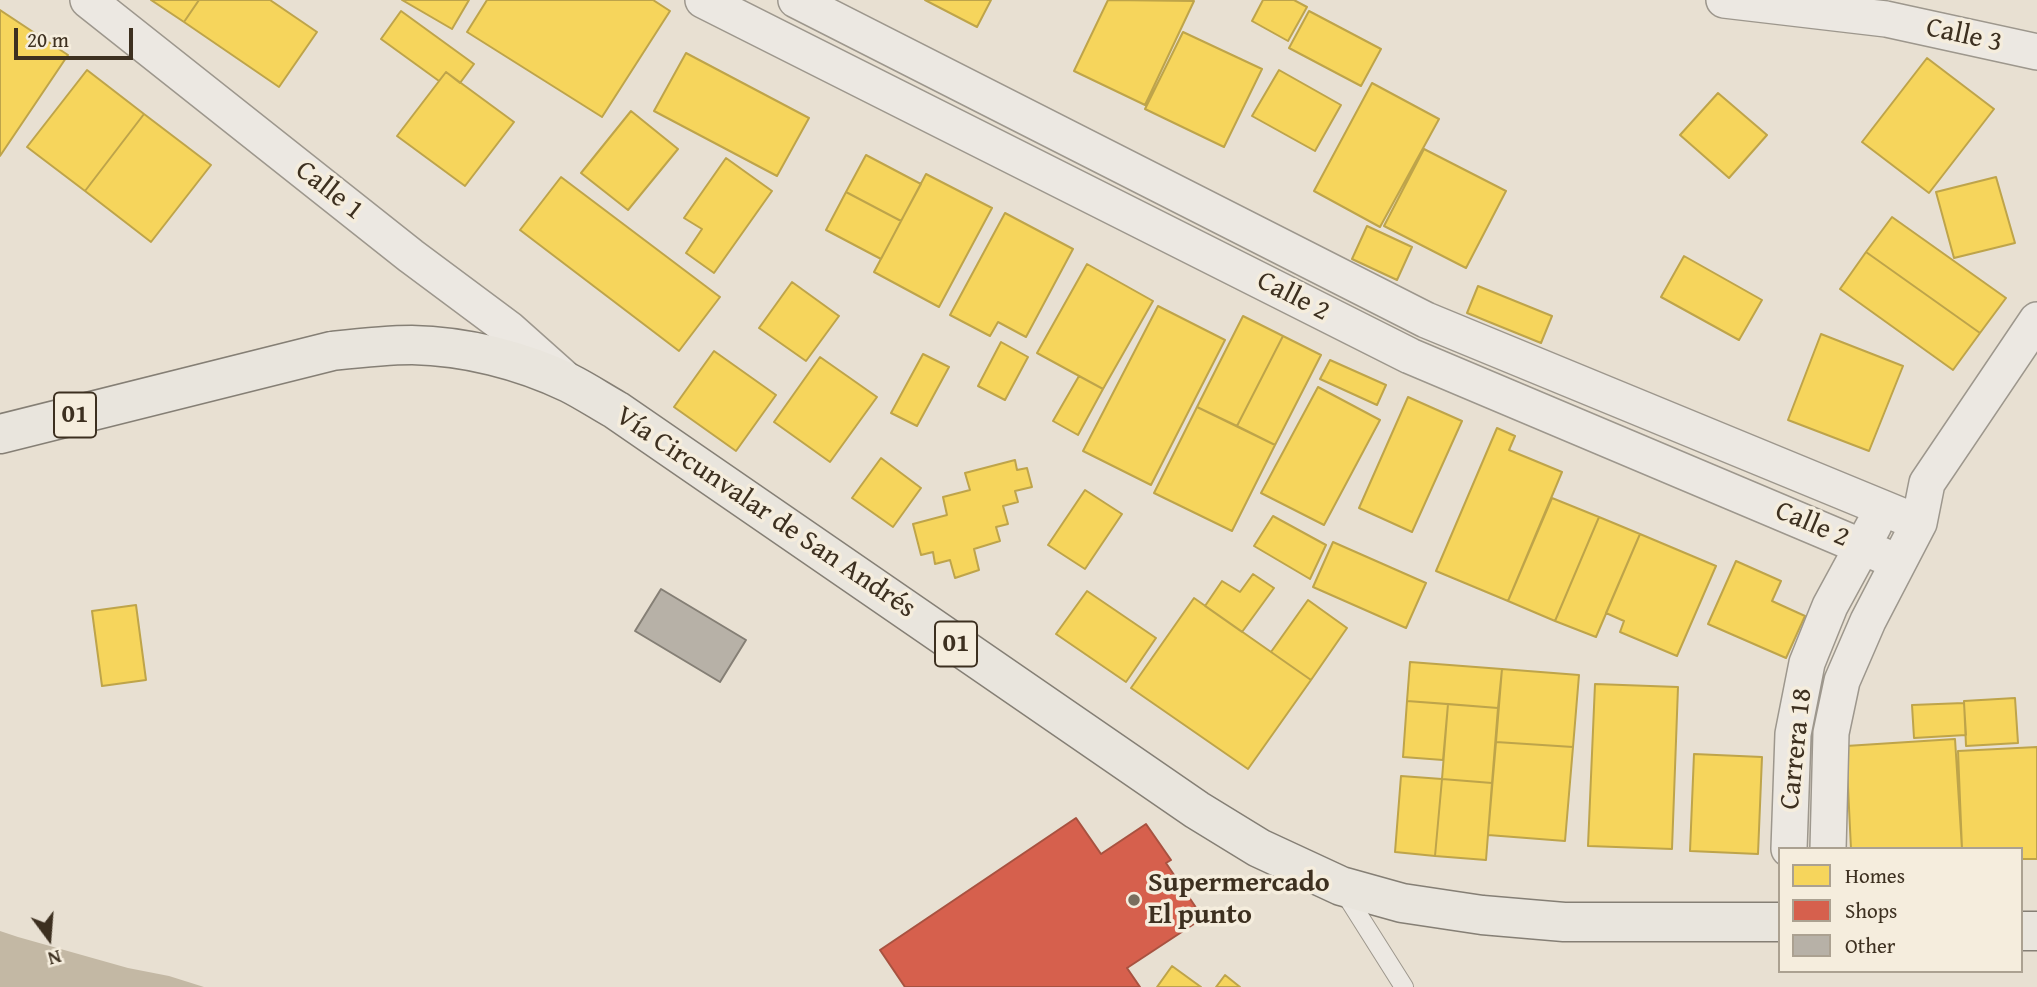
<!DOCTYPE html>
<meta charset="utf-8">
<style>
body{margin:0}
#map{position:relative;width:2037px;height:987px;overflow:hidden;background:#e8e0d2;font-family:"Gentium Book Plus",serif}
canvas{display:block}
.legend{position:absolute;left:1778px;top:847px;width:245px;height:126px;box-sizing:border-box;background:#f5eddd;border:2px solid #aba191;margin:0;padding:9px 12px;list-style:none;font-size:21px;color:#3d3020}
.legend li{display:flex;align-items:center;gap:14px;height:35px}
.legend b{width:35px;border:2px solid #aba191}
.north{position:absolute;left:14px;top:903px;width:70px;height:70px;-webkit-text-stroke:5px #f5eddd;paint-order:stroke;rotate:164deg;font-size:19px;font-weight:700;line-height:28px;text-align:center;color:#3d3020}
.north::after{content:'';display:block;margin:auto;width:24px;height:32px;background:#3d3020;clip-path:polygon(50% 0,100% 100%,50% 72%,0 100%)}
.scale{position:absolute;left:14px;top:28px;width:119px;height:32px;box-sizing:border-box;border:4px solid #3d3020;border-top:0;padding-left:9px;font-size:21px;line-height:24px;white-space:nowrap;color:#3d3020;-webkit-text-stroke:5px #f5eddd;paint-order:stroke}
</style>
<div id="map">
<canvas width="2037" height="987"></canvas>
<ul class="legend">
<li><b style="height:19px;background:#f6d55c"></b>Homes</li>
<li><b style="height:19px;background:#d6604d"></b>Shops</li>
<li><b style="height:19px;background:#b7b1a7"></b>Other</li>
</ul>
<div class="north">N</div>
<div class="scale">20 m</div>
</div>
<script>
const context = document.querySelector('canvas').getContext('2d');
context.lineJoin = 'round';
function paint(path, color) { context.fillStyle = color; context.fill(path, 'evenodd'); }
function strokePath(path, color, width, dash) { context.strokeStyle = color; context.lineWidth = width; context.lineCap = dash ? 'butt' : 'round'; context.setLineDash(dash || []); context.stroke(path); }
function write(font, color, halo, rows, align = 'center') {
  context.font = font + ' "Gentium Book Plus",serif'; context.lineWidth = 7; context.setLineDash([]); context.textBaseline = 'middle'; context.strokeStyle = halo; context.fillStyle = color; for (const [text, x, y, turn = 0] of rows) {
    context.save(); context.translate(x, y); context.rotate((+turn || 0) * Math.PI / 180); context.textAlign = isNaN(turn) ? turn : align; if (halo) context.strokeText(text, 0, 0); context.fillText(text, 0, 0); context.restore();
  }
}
const water = new Path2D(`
 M0,931l18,6 110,31 41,8 35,11h-204z`);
const homes = new Path2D(`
 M151,0h48l-15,22z
 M199,0h71l47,32 -38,55 -95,-65z
 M402,0h67l-17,29z
 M487,0h166l17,11 -68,106 -135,-85z
 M925,0h66l-14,27z
 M1108,0l86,1 -49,104 -71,-34z
 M1263,0h31l13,7 -19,34 -36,-20z
 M0,10l68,45 -68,101z
 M401,11l73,53 -14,19 -14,-11 -7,9 -58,-42z
 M1309,11l72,38 -20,37 -72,-38z
 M1183,32l79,37 -38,78 -79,-38z
 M686,53l123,65 -32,58 -123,-65z
 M1927,58l67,51 -65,84 -67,-51z
 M87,70l57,44 -59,77 -58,-44z
 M1279,70l62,35 -26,46 -63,-35z
 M446,72l68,50 -49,64 -68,-50z
 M1372,83l67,36 -59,108 -66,-36z
 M1718,93l49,42 -38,43 -49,-43z
 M631,111l47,38 -50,61 -47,-37z
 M144,114l67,51 -60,77 -66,-51z
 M1424,149l82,42 -40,77 -82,-42z
 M866,155l55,29 -20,37 -55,-29z
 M726,158l46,33 -58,82 -28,-20 16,-24 -18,-11z
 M926,174l66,34 -53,99 -65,-35z
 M561,177l159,120 -41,54 -159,-121z
 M1996,177l19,66 -61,15 -18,-66z
 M846,192l55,29 -20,38 -55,-29z
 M1005,213l68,36 -47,88 -28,-15 -8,14 -40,-21z
 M1892,217l114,81 -26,35 -114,-81z
 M1367,226l45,21 -15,33 -45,-21z
 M1866,252l114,81 -27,37 -113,-81z
 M1684,256l78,44 -23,40 -78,-43z
 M1087,264l66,37 -50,88 -66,-36z
 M792,282l47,34 -33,45 -47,-33z
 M1478,286l74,30 -11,27 -74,-30z
 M1158,306l67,34 -74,145 -68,-34z
 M1243,316l40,20 -46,90 -40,-19z
 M1821,334l82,32 -34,85 -81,-31z
 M1283,336l38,19 -46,90 -38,-19z
 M1001,342l27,15 -23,43 -27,-14z
 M714,351l62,44 -40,56 -62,-44z
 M923,354l26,13 -32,59 -26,-13z
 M820,357l57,40 -47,65 -56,-40z
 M1330,360l56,25 -9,20 -57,-26z
 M1079,376l24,13 -25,46 -25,-14z
 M1318,387l62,33 -56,105 -63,-32z
 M1408,397l54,24 -50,111 -53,-24z
 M1197,407l78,38 -43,86 -78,-38z
 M1497,428l18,8 -6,14 53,22 -54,129 -72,-30z
 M881,458l40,30 -28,39 -41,-29z
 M1015,460l2,10 10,-2 5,19 -17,4 3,11 -15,4 5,18 -12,3 4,14 -26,8 5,21 -24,8 -5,-18 -15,4 -2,-12 -12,3 -8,-31 34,-9 -4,-18 27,-7 -5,-17z
 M1085,490l37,24 -37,55 -37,-24z
 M1552,498l47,19 -44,104 -47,-20z
 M1273,516l53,29 -16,34 -56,-33z
 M1599,517l41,17 -44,103 -41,-16z
 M1640,534l76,32 -39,90 -57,-24 4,-11 -18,-8z
 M1333,542l93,41 -20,45 -93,-41z
 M1736,561l45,20 -9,20 33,15 -19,42 -78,-34z
 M1253,574l21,14 -32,44 -37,-26 17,-25 18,11z
 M1087,591l69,47 -30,44 -70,-48z
 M1194,598l117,82 -63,89 -117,-81z
 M1308,600l39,28 -36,52 -40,-28z
 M136,605l10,75 -44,6 -10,-75z
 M1410,662l92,7 -4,39 -91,-7z
 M1502,669l77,6 -6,72 -77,-5z
 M1595,684l83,3 -6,162 -84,-3z
 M2015,698l3,45 -52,3 -2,-45z
 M1407,701l41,3 -5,56 -40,-3z
 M1964,703l2,32 -52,3 -2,-33z
 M1448,704l50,4 -6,75 -50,-4z
 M1955,739l7,110h-111l-5,-103z
 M1496,742l77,5 -8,94 -77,-6z
 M2037,747v112h-16v-10h-59l-4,-98z
 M1694,754l68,3 -4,97 -68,-3z
 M1401,776l41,3 -7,77 -40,-4z
 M1442,779l50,4 -6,77 -51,-4z
 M1172,966l29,21h-44z
 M1225,975l15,12h-24z`);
const shops = new Path2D(`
 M1076,818l25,36 45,-30 25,36 -5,3 37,55 -76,50 13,19h-235l-25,-37z`);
const building = new Path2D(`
 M661,589l85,51 -26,42 -85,-51z`);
const service = new Path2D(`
 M1344,892l60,95`);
const minor = new Path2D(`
 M88,0l323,256 98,73 55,49
 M703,0l707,356 488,206
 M796,0l630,320 493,203
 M1724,0l162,19 151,33
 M1789,849l4,-115 14,-71 23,-57 44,-81
 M1828,849l3,-116 11,-52 26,-60 51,-98 8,-40 110,-163`);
const trunk = new Path2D(`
 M0,434l332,-83c27,-3 53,-6 80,-6 53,1 109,15 157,38 16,8 31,18 47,27l581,400 62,38 82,38 61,17 80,12 82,7h216
 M2021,931h16`);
const markers = [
 [1134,900,7,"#796e5e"]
];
const shields = [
 [75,415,42],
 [956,644,42]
];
const shieldNames = [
 ["01",75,415],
 ["01",956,644]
];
const streetNames = [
 ["Calle 3",1964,36,12],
 ["Calle 1",329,191,38],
 ["Calle 2",1293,297,27],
 ["Vía Circunvalar de San Andrés",765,513,34],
 ["Calle 2",1812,525,23],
 ["Carrera 18",1797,749,-84]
];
const poiNames = [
 ["Supermercado",1148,884],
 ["El punto",1148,916]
];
paint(water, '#c3b8a4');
paint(homes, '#f6d55c');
strokePath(homes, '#bea44a', 2);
paint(shops, '#d6604d');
strokePath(shops, '#a85240', 2);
paint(building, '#b7b1a7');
strokePath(building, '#857f75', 2);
strokePath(service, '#9d978d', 20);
strokePath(minor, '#9d978d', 38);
strokePath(trunk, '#857f75', 41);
strokePath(service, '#ece8e2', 18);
strokePath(minor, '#ece8e2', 35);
strokePath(trunk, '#e9e5dd', 38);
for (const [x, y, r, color] of markers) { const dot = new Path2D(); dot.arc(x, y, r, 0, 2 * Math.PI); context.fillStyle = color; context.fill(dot); strokePath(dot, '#f5eddd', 2.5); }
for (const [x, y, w] of shields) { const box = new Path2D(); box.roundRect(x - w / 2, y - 22.5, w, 45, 5); context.fillStyle = '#f5eddd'; context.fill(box); strokePath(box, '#3d3020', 2); }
write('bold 26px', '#3d3020', null, shieldNames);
write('28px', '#3d3020', '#f5eddd', streetNames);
write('bold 28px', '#3d3020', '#f5eddd', poiNames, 'left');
</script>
